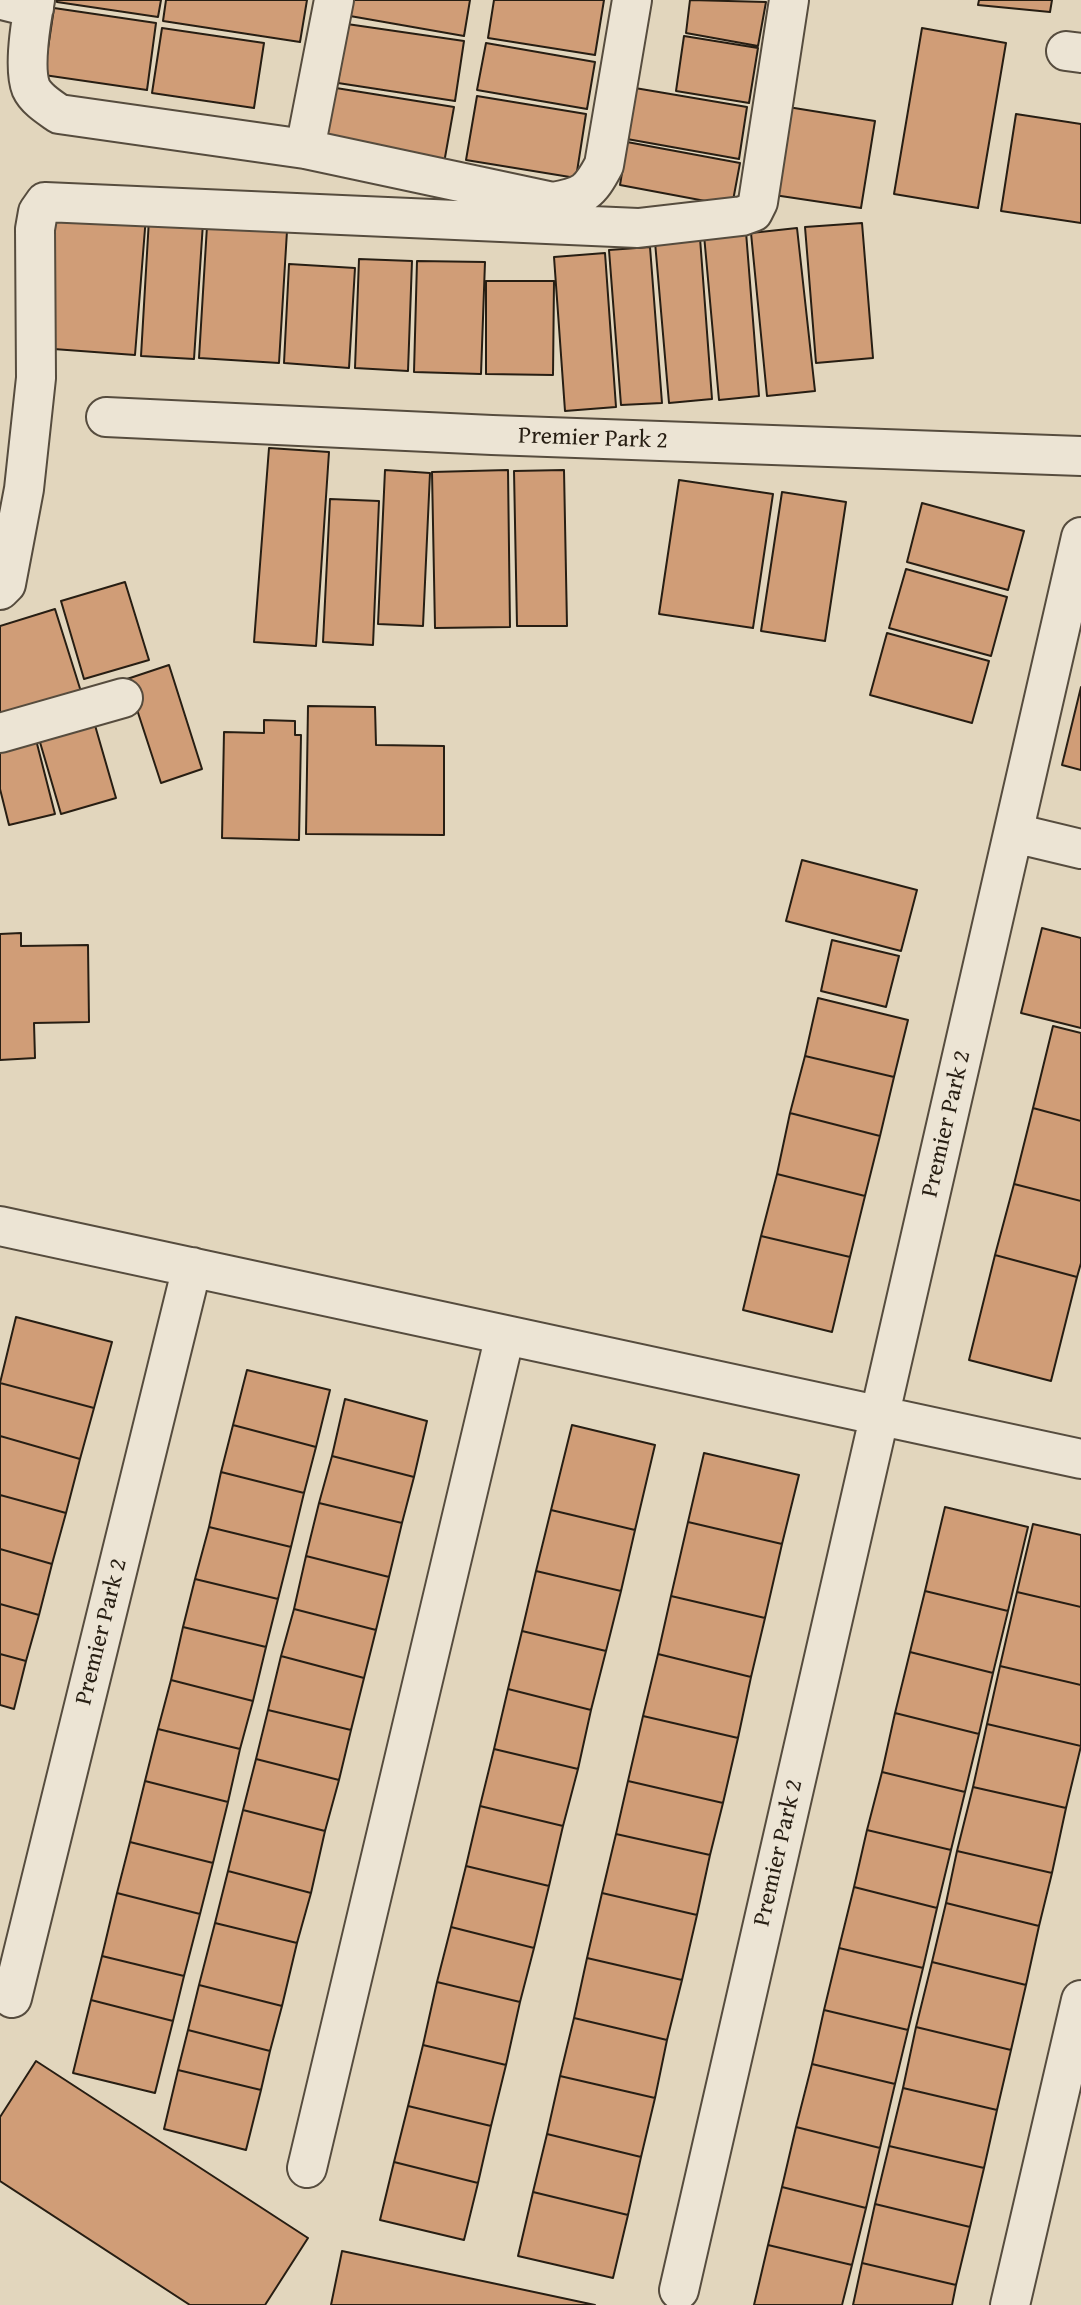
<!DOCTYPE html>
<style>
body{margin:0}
canvas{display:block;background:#e2d6bd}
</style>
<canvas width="1081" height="2305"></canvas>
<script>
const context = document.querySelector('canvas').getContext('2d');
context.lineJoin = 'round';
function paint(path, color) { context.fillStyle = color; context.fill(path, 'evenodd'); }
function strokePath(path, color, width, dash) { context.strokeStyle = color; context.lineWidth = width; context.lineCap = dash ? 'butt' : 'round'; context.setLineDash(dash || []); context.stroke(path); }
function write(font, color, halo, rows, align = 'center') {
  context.font = font + ' "Gentium Book Plus",serif'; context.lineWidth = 5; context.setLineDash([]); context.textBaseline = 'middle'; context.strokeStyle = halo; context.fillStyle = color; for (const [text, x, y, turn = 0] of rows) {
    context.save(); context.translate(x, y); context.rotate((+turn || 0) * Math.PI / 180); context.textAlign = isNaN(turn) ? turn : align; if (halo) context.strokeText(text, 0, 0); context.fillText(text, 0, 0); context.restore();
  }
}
const building = new Path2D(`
 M57,0h104l-3,17 -101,-15z
 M166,0h141l-7,42 -137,-21z
 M353,0h117l-6,36 -114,-20z
 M494,0h110l-9,55 -107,-17z
 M690,0l76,2 -8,44 -72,-13z
 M979,0h73l-2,12 -72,-7z
 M54,8l102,15 -9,67 -103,-15z
 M347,24l117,17 -9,60 -117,-18z
 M162,28l102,15 -10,65 -102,-15z
 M922,28l84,15 -28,165 -84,-14z
 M684,36l74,12 -9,55 -73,-12z
 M486,43l109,19 -8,47 -110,-19z
 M336,88l118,19 -10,56 -118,-20z
 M635,88l112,19 -8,52 -112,-20z
 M477,96l109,18 -10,64 -110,-18z
 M788,107l87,14 -14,87 -87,-13z
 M1016,114l65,10v99l-80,-12z
 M627,142l113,21 -8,43 -112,-21z
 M51,209l95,7 -11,139 -95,-7z
 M149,219l54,4 -9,136 -53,-3z
 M862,223l11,135 -57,5 -11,-136z
 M207,226l80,5 -8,132 -80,-5z
 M797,228l18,163 -48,5 -16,-163z
 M746,232l13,164 -40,4 -15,-165z
 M700,238l12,161 -43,4 -14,-161z
 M650,247l12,156 -41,2 -12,-155z
 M605,253l11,154 -51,4 -11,-154z
 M359,259l53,2 -4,110 -53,-3z
 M417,261l68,1 -4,112 -67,-2z
 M289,264l66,4 -6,100 -65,-5z
 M486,281h68l-1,94 -67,-1z
 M269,448l60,4 -13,194 -62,-4z
 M385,470l45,3 -7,153 -45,-2z
 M508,470l2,157 -75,1 -3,-156z
 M564,470l3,156h-50l-3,-155z
 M679,480l94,14 -20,134 -94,-14z
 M782,492l64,10 -21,139 -64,-10z
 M330,499l49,2 -6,144 -50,-3z
 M922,503l102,28 -16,59 -101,-28z
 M906,569l101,28 -16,59 -102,-28z
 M125,582l24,78 -65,19 -23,-78z
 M55,609l28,89 -83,26v-98z
 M887,633l102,28 -17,62 -102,-28z
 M169,665l33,104 -41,14 -34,-104z
 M1081,687v83l-19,-5z
 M308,706l67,1 1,38 68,1v89l-138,-1z
 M92,715l24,83 -55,16 -24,-82z
 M264,720l31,1v14h6l-2,105 -77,-2 2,-106 40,1z
 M34,732l21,82 -46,11 -9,-36v-48z
 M802,860l115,30 -16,61 -115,-30z
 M1042,928l39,10v90l-60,-15z
 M21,933v13l67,-1 1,77 -55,1 1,35 -35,2v-126z
 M832,940l67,16 -13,51 -65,-16z
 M818,998l90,22 -14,57 -89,-21z
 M1053,1026l28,7v88l-48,-13z
 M805,1056l89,21 -14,59 -90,-23z
 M1033,1108l48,13v80l-67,-17z
 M790,1113l90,23 -15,60 -88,-22z
 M777,1174l88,22 -15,61 -89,-21z
 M1014,1184l67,17v62l-4,14 -82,-22z
 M761,1236l89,21 -18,75 -89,-22z
 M995,1255l82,22 -26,104 -82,-21z
 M16,1317l96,25 -18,66 -94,-25z
 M247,1370l83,20 -14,57 -83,-22z
 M0,1383l94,25 -14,51 -80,-23z
 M345,1399l82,22 -13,56 -82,-21z
 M233,1425l83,22 -12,46 -83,-21z
 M572,1425l83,20 -20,85 -84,-20z
 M0,1436l80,23 -14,54 -66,-18z
 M704,1453l95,22 -17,69 -94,-22z
 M332,1456l82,21 -12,46 -83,-20z
 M221,1472l83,21 -13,54 -82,-20z
 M0,1495l66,18 -14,51 -52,-15z
 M319,1503l83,20 -13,54 -83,-21z
 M945,1507l83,20 -20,84 -83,-20z
 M551,1510l84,20 -14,61 -85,-20z
 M688,1522l94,22 -17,74 -94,-22z
 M1033,1524l48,11v72l-64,-15z
 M209,1527l82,20 -13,52 -83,-20z
 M0,1549l52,15 -13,51 -39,-11z
 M306,1556l83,21 -13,53 -82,-21z
 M536,1571l85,20 -15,60 -84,-20z
 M195,1579l83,20 -12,48 -83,-20z
 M925,1591l83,20 -15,62 -83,-21z
 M1017,1592l64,15v78l-81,-19z
 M671,1596l94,22 -14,59 -93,-23z
 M0,1604l39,11 -13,46 -26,-7z
 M294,1609l82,21 -12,48 -83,-22z
 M183,1627l83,20 -13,54 -82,-21z
 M522,1631l84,20 -15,59 -83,-21z
 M910,1652l83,21 -14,61 -84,-21z
 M0,1654l26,7 -12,48 -14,-4z
 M658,1654l93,23 -13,61 -95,-22z
 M281,1656l83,22 -13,52 -83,-20z
 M1000,1666l81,19v61l-94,-22z
 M171,1680l82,21 -13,48 -82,-20z
 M508,1689l83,21 -13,59 -84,-20z
 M268,1710l83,20 -12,50 -83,-21z
 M895,1713l84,21 -14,58 -83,-20z
 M643,1716l95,22 -15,65 -95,-22z
 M987,1724l94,22 -15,62 -93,-21z
 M158,1729l82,20 -12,53 -83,-21z
 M494,1749l84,20 -15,57 -83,-20z
 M256,1759l83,21 -14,51 -82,-21z
 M882,1772l83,20 -14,58 -84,-20z
 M145,1781l83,21 -15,61 -83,-21z
 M628,1781l95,22 -13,52 -94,-21z
 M973,1787l93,21 -14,65 -95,-22z
 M480,1806l83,20 -14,60 -83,-20z
 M243,1810l82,21 -14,62 -83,-22z
 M867,1830l84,20 -14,58 -83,-21z
 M616,1834l94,21 -13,60 -95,-22z
 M130,1842l83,21 -13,51 -83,-21z
 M957,1851l95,22 -13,53 -93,-23z
 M466,1866l83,20 -15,62 -83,-21z
 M228,1871l83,22 -14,50 -82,-20z
 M854,1887l83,21 -14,60 -84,-20z
 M117,1893l83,21 -16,62 -82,-20z
 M602,1893l95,22 -15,65 -95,-22z
 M946,1903l93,23 -13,59 -94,-23z
 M215,1923l82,20 -15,63 -83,-21z
 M451,1927l83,21 -14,54 -83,-20z
 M839,1948l84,20 -15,62 -84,-20z
 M102,1956l82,20 -11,45 -82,-21z
 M587,1958l95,22 -15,60 -93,-22z
 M932,1962l94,23 -15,65 -95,-23z
 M437,1982l83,20 -14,63 -83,-20z
 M199,1985l83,21 -12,45 -82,-21z
 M91,2000l82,21 -18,72 -82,-20z
 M824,2010l84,20 -13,54 -83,-20z
 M574,2018l93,22 -12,58 -95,-22z
 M916,2027l95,23 -14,60 -94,-22z
 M188,2030l82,21 -9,39 -83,-20z
 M423,2045l83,20 -15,61 -83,-20z
 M36,2061l272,177 -43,67h-75l-190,-124v-64z
 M812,2064l83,20 -15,64 -84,-21z
 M178,2070l83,20 -15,60 -82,-21z
 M560,2076l95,22 -14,59 -94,-23z
 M903,2088l94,22 -13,58 -95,-22z
 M408,2106l83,20 -13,57 -84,-21z
 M796,2127l84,21 -14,60 -84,-21z
 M547,2134l94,23 -13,58 -95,-23z
 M889,2146l95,22 -14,59 -95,-23z
 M394,2162l84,21 -14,57 -84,-20z
 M782,2187l84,21 -14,57 -84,-20z
 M533,2192l95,23 -15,63 -95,-22z
 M875,2204l95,23 -14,58 -94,-22z
 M768,2245l84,20 -10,40h-88z
 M342,2251l253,54h-264z
 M862,2263l94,22 -4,20h-99z`);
const minor = new Path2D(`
 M2,0l32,8
 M35,0c-4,21 -12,68 -4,88 5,11 18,19 28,26l246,35 248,53c31,-6 36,-9 51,-37l28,-165
 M1066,51l15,2
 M305,149l29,-149
 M106,417l386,18 589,21
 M0,590l6,-6 18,-95 12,-111 -1,-149 3,-17 7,-10 593,26 104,-12 11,-4 5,-10 31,-202
 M0,733l123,-35
 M1014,833l67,16
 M0,1226l1081,233
 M12,1998l180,-731
 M307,2168l198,-833
 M679,2290l402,-1753
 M1010,2305l71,-305`);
const streetNames = [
 ["Premier Park 2",593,439,2],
 ["Premier Park 2",947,1124,-77],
 ["Premier Park 2",102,1632,-76],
 ["Premier Park 2",779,1853,-77]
];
paint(building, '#d09d77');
strokePath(building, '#271e13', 2);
strokePath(minor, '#564c3e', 42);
strokePath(minor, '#ece4d4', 38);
write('24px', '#271e13', '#ece4d4', streetNames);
</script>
